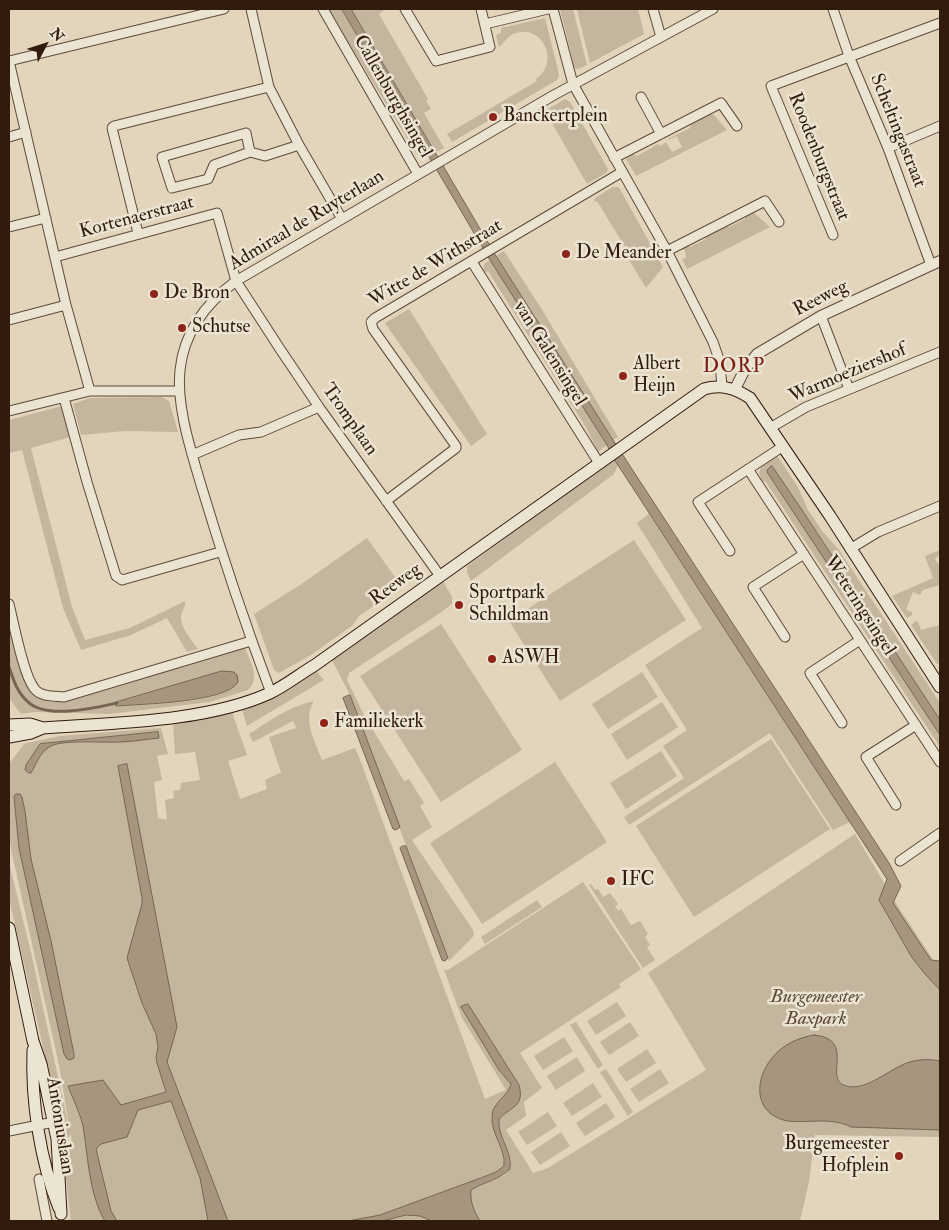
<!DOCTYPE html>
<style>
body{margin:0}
#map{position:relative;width:949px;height:1230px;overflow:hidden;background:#e2d5bc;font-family:"IM FELL Double Pica",serif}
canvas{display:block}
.frame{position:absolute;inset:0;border:10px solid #311b0d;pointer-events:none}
.north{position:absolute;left:20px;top:20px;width:50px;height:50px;-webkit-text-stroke:4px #ece4d3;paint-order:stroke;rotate:50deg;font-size:14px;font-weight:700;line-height:20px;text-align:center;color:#311b0d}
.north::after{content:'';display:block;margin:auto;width:18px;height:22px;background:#311b0d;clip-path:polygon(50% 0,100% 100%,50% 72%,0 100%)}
</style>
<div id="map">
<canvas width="949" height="1230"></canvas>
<div class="frame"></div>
<div class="north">N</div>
</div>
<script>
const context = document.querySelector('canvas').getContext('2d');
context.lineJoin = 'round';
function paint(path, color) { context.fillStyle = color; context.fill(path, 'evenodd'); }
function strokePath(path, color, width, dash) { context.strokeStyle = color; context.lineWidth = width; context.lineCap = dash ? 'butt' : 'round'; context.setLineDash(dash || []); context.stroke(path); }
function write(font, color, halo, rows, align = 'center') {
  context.font = font + ' "IM FELL Double Pica",serif'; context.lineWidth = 5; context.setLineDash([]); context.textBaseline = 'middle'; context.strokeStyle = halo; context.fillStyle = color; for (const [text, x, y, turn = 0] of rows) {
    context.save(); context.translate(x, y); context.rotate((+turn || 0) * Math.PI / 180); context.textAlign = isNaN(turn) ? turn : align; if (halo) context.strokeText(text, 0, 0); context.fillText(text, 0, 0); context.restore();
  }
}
const green = new Path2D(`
 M328,9h14l87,147 -8,4 -5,-7z
 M351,9h32l1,1 -5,4 49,85 -2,2 5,8 -7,4 20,35 -8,4z
 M560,9h13l14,56 -9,4 -5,-1v-6z
 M580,9h58l6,25 -54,29 -13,-53z
 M545,18l13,52 1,5 -2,5 -105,62 -5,-8 90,-53 -1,-2c25,-17 6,-57 -23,-45 -6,3 -9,9 -14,13l-3,-12 5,-2v-5z
 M565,99l5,3 38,67 -2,4 -19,11 -42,-73z
 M711,114l3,1 13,15 -91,46 -10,-17 7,-5 4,2 21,-12 2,2 6,-4 6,10 10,-5 -5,-11 -8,4 -1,-1 22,-11 1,-4z
 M613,187h5l2,2 43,78 -17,21 -20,-33 2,-3 -31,-51 -3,1 1,-4z
 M751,212h2l17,15 -83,42 -5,-10 4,-1 -1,-8h-3v-2l4,-3 4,2 16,-8 1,-4 19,-10 3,2 16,-8 1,-4z
 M504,251l37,57 77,129 -5,3 -117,-184z
 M490,260l117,185 -9,7 -11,-23 -99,-158 -5,3 1,-10z
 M409,309l78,125 -16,12 -86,-123z
 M162,397l7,4 9,31 -53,-1 -44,4 -8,-31 17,-6z
 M62,406l8,31 -39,11 41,159 13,33 45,-12 55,-27c1,6 -3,9 -4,15 -1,11 11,25 17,33l-11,3 -20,-34 -36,17 -50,15 -18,-42 -41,-158 -13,3v-33z
 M773,457h5l20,30 10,23 15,22 16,18 101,153v17l-134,-204 -39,-44 173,263v12l-174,-265 -4,-1 -3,-7 2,-8z
 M614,459l4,6 -4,9 -143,107 -4,-9v-6z
 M649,514l201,308 -17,8 -63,-97 -141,92 -5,-8 60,-39 -21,-32 24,-16 -42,-65 57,-37 -65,-105z
 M367,538l33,46 -2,5 -39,27 -6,9 -42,30 -32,18 -5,-3 -20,-56 46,-29z
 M634,540l52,80 -126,81 -51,-80z
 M940,550v7l-1,-2 -4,4 5,8v18l-17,5 -3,5 -7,-3 -7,18 6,2v3l-5,3 -15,-22 41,-18 -8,-22z
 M443,581l9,16v7l-12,9 -91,60 -2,7 17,35 40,66 5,-2 15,24 -4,3 12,21 -20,13 61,90 1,5 -3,4 -22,22 -99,-266 -18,-35z
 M9,616l30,81 12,5 18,-1 176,-53c5,13 16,31 3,42l-38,12 -101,12 -73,-2 -15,2 -12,-16zM236,685c-22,20 -90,19 -120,21l-2,-2z
 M916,621l2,1 3,8 19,-5 -1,17 1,1v20l-3,1 -26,-39z
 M441,624l81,126 -81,52 -81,-126z
 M316,671l8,9 -77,46 -5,-17 41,-17z
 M642,672l16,25 -50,32 -16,-25z
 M314,701c-12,19 1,40 8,59l33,-12 4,9 126,342 21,-9 -44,-72 -18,-48h4l135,-88 58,87 -22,15 2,3 -101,66 22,35 -18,14 2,14 -20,14 27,43 15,-5 158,-98 -58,-97 207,-139 44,74 41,62v167l-125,-2 -6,47 -9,39h-440l111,-31 34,-15 5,-6c0,-3 1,-8 0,-12 -2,-13 -13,-24 -11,-38 11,-12 26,-14 20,-34l-51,-81 31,66 12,14c-4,14 -15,16 -18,25 -6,19 13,38 11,57l-8,6 -116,43 -32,6h-277l-9,-76 3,-1h7l-1,-10 -2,3 -5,2 -3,-3 -4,-28 -48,-210v-36l23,95 38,175 -10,-62 -49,-221 -2,-16v-69l15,-20 3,-1 33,-7 101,-8 7,26 -11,2 5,24 -8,2 4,36 9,2 -2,-20 9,-2 -1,-7 7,-1 1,-7 19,-3 -5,-28 -20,2 -2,-32 59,-10 15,43 -19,6 12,38 27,-10 -2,-9 19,-9 -3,1 -12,-35 27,-9 -3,-7 -40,21 -4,-8c22,-14 39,-27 65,-33z
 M662,702l16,25 -51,33 -16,-26z
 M771,739l59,90 -136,88 -58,-91z
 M661,751l16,25 -51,33 -16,-26z
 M555,762l52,80 -125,82 -52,-81z
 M591,884l4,6 3,-1 5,8 7,-4 8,11 -3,2 3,5 3,-2 10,16 9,-4 8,13 -3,3 5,8 -3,2 8,13 -12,8 -54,-83z
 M537,900l5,7 -57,37 -4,-7z
 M617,1002l9,14 -30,19 -9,-14z
 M576,1022l27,43 -5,4 -28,-44z
 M630,1022l9,14 -30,19 -9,-13z
 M564,1037l9,14 -30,19 -9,-14z
 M647,1049l9,14 -30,19 -9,-13z
 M577,1057l8,14 -29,19 -9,-14z
 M606,1069l27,43 -5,4 -28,-44z
 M660,1069l9,14 -30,19 -9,-13z
 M593,1083l9,14 -30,19 -9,-13z
 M606,1103l9,14 -30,19 -9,-13z
 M548,1112l9,14 -30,19 -9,-13z
 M561,1132l9,14 -30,19 -9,-13z`);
const water = new Path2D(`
 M342,9h9l145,247 117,184 276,423 12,23 -8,17 38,57 9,1v29l-15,-16 -14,-18 -32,-56 8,-21 -273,-420 -7,-14 -117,-185z
 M772,466l34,50 134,204v15l-173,-263 1,-3z
 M222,671l12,1 3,3 1,7c-12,21 -98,22 -122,24l-2,-3z
 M350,695l50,132 -4,3 -3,-1 -50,-131z
 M158,732l1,6c-13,1 -27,4 -40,4 -16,1 -58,-3 -70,5 -9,6 -13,17 -18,26h-2l-4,-3 1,-5 14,-21z
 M127,764l50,263 -10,35 61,159h-20l-8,-43 -29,-77 -33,9 -11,27 -26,7 -5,5 15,62 6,10h-12c-16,-26 -17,-65 -22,-95 -3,-13 -10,-27 -15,-40l35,-6 18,25 45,-13 -9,-29 -1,-6 2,-10 -2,-13 -14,-31 -15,-45 15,-54v-6l-24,-132z
 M16,794h4l2,3 3,14 6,48 20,82 23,113v4l-4,2 -3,-1 -3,-5 -45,-206 -5,-51z
 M403,846h3l42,112 -3,3 -3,-1 -42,-112z
 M468,1004l51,81c6,22 -8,21 -20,34 -2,18 14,32 11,50 -11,11 -26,13 -39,21 -1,13 3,21 9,31h-48l-12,-5 -14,-1 -24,6h-34l32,-6 106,-39 10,-4 8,-6c2,-17 -13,-32 -12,-49 0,-16 15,-18 19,-33l-12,-14 -38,-63z
 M815,1035c42,5 7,45 31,51 21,6 45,-19 64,-24 10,-3 20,-3 30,-1v69l-89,-3c-25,-13 -56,1 -75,-10 -23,-12 -19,-41 -4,-59 10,-13 27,-21 43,-23z`);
const stream = new Path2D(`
 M9,667c4,12 8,25 18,34 18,19 68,7 90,2`);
const minor = new Path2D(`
 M251,9l18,78 30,58 43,74
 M323,9l95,165
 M405,9l31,52 54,-14 -9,-38
 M553,9l20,75 94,167 46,91 7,20 2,25
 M653,9l8,28
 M833,9l16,47 39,92 43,117
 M485,24l63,-15
 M9,61l57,244 24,86
 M9,61l215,-52
 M641,97l20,37
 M9,137l17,-5
 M888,148l52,-22
 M250,152l-4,-19 -84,24 10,31 36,-9 6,-14 36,-13 15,4 34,-11
 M614,158l107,-55 16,23
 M9,227l37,-9
 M138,233l-26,-105 2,-2 155,-39
 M833,235l-62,-149 169,-63
 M667,251l98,-50 14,21
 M55,257l162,-44 19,68 44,68 39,58 121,169
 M472,262l127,201
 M821,316l28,73
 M9,320l57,-15
 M64,398l23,84 29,94 6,4 98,-28
 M9,411l81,-20h88
 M770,428l36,-21 134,-55
 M192,455l47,-20 22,-3 58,-25
 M748,469l192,293
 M386,501l70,-53v-2l-83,-117 -2,-7 4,-4 247,-146
 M850,549l28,-17 62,-26
 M730,551l-32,-49 84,-55
 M9,604c5,20 14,70 25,84 6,9 20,8 30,9l187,-56
 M785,637l-32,-50 51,-33
 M271,693c-26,-69 -49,-138 -70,-208 -10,-34 -25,-80 -21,-115 4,-38 26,-67 56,-89l318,-186 159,-86
 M842,723l-32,-50 50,-33
 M896,805l-30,-48 50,-32
 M900,861l40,-28
 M9,1131l45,-9
 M39,1179l8,42`);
const tertiary = new Path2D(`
 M735,389l10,-20 12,-15 64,-38 119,-55`);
const secondary = new Path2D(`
 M9,725l21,-1 13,4c69,-5 164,-6 227,-35 15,-7 30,-19 45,-28l389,-276c17,-5 31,-1 46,9l80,118 110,171
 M9,737l22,-4 12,-5
 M9,928l24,113 8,23 16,75 4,75
 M33,1050c-2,50 7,111 26,158`);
const markers = [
 [493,117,5,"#8f2418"],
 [566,254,5,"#8f2418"],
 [154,294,5,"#8f2418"],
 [182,328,5,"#8f2418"],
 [623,376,5,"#8f2418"],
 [459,605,5,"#8f2418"],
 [492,659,5,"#8f2418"],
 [324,723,5,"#8f2418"],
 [611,881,5,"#8f2418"],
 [899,1156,5,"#8f2418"]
];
const streetNames = [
 ["Callenburghsingel",392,97,60],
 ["Scheltingastraat",897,131,68],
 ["Roodenburgstraat",818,157,68],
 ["Kortenaerstraat",137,218,-15],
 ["Admiraal de Ruyterlaan",307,221,-31],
 ["Witte de Withstraat",436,264,-31],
 ["Reeweg",821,299,-27],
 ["van Galensingel",549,354,58],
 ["Warmoeziershof",848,374,-23],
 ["Tromplaan",349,420,55],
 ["Reeweg",396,585,-36],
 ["Weteringsingel",859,606,57],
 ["Antoniuslaan",59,1126,81]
];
const poiNames = [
 ["Banckertplein",503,117],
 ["De Meander",576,254],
 ["De Bron",164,294],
 ["Schutse",192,328],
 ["Albert",633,365],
 ["Heijn",633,387],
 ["Sportpark",469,594],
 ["Schildman",469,616],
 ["ASWH",502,659],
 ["Familiekerk",334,723],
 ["IFC",621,881],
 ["Burgemeester",889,1145,"right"],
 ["Hofplein",889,1167,"right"]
];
const parkNames = [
 ["Burgemeester",816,998],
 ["Baxpark",816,1020]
];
const neighbourhoodNames = [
 ["DORP",734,368]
];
paint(green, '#c4b59e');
paint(water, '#a69680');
strokePath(water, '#776552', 1);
strokePath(stream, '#776552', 3);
strokePath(minor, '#5d4a39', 11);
strokePath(tertiary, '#5d4a39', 12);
strokePath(secondary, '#311b0d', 13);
strokePath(minor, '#ece4d3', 9);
strokePath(tertiary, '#ece4d3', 10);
strokePath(secondary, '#ece4d3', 11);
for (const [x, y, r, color] of markers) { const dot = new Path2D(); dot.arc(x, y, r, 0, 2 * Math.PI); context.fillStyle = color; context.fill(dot); strokePath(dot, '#ece4d3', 2); }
write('19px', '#311b0d', '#ece4d3', streetNames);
write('19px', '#311b0d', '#ece4d3', poiNames, 'left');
write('italic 19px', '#5d4938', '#ece4d3', parkNames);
context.letterSpacing = '1px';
write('20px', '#7a1f14', '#ece4d3', neighbourhoodNames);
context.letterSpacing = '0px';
</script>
